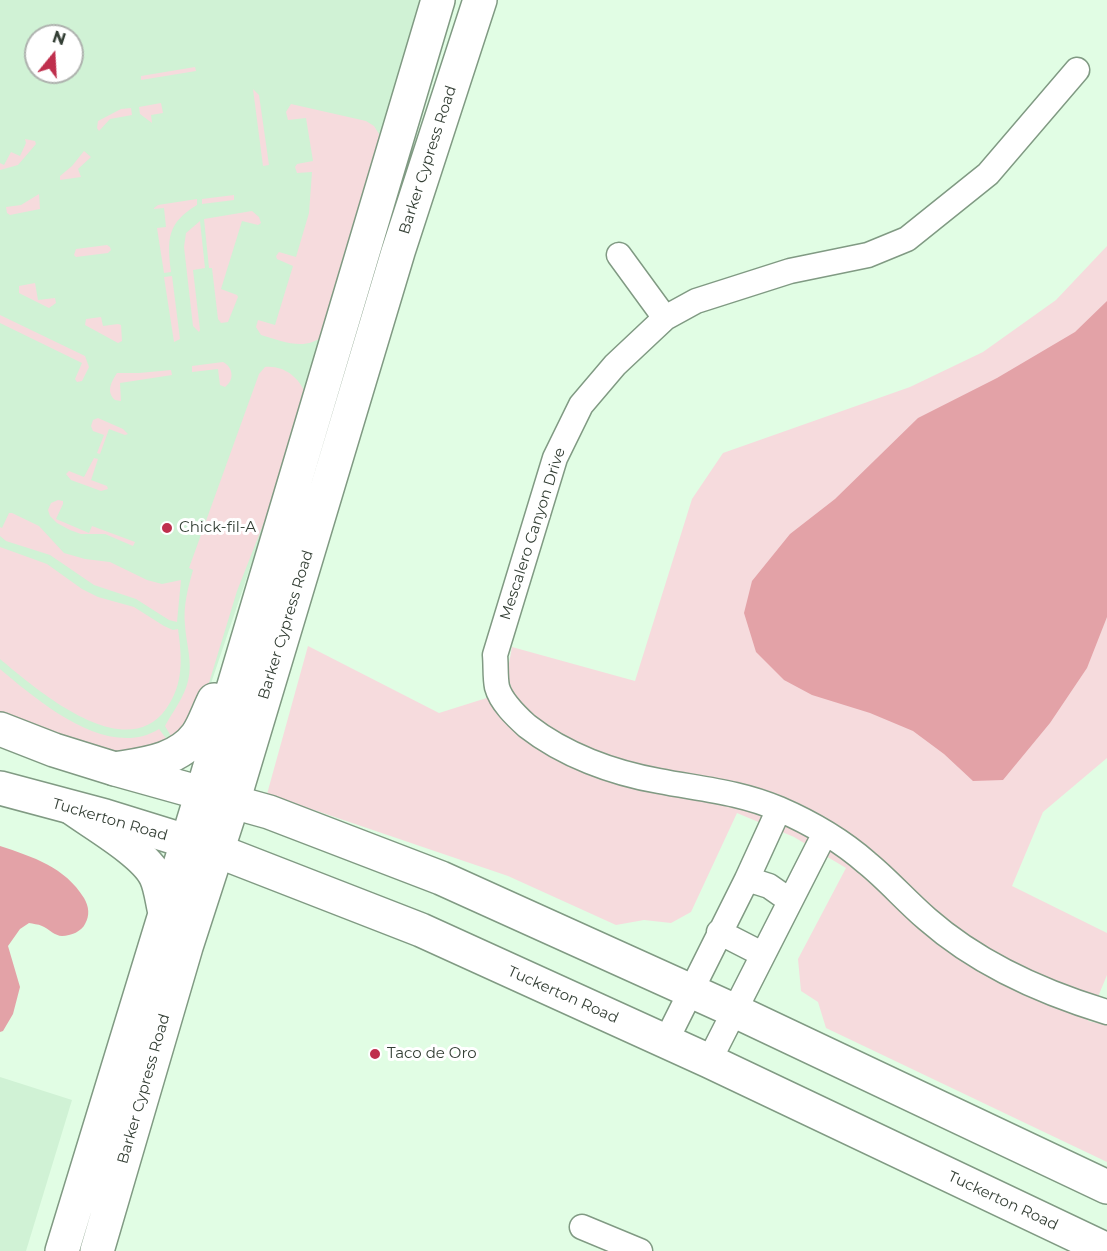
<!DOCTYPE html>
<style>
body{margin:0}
#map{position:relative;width:1107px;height:1251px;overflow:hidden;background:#e1fde4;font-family:Montserrat,sans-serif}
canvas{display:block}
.north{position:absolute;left:24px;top:24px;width:60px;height:60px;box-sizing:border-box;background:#fff;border:2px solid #aeb2ae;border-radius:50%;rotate:18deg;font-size:16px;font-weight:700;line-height:24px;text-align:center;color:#343f35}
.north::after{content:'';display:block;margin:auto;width:21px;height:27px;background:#bf2f4d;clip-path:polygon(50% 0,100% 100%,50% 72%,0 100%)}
</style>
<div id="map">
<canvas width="1107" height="1251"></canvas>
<div class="north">N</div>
</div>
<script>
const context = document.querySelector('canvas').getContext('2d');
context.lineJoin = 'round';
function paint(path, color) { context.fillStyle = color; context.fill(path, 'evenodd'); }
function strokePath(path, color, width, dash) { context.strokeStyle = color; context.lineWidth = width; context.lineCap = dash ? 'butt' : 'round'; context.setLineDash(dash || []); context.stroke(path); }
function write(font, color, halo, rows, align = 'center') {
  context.font = font + ' Montserrat,sans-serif'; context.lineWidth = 6; context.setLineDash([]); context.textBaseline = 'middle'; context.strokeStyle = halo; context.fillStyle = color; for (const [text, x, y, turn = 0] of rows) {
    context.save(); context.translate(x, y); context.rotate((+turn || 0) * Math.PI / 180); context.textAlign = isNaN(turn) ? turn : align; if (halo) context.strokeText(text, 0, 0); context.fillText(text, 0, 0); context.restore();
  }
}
const built = new Path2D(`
 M0,0h428l-120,396 -105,311 -12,22 -52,28 -139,-45zM36,36h36v36h-36z
 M0,1077l72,23 -46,151h-26z`);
const green = new Path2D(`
 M195,67l1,4 -55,9v-4z
 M253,89l6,6 10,70 -6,1z
 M161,103l2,10 -12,2 1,8 -12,-9 -1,-7z
 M291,104l75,17 8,5 7,11 -57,198c-19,17 -41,6 -63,0l-5,-8 2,-7 17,5 18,-59 -16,-7 -1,-3 3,-4 17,5 13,-44 3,-41 -15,1 -2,-6 2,-3 16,-3 -7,-43 -18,2 -2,-8z
 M131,108l1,7 -22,4 -11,12 -2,-3 1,-7 23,-12z
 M25,139l10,2 1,3 -18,21 -18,5v-7l4,2 7,-13 9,4 6,-13z
 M84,151l7,6 -13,12 3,8 -21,3v-4l12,-10z
 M39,194l1,15 -30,6 -3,-2 -1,-6 15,-2z
 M234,195v5l-32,4v-5z
 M197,199v6c-30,18 -30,34 -26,67l-7,1 -7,-45 9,-1 -2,-19 -10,1v-1l4,-3z
 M252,211l7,6 2,6 -3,2 -16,-4 -21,68 16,6 1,2 -10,25 -7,1 -3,-4 -6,-51h-3l-5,-49z
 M200,221l5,47 -12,2 7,60 -1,2 -6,-6 -9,-79 2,-14z
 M107,245l3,2 1,3 -3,3 -32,4 -2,-2 2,-6z
 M1107,246v512l-64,54 -31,74 95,47v42l-19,46 19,4v137l-281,-134 -8,-26 -17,-11 -3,-32 48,-91 -52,-31 -57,-24 -46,99 -20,11 -27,-3 -28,5 -108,-49 -241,-82 41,-148 131,67 73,-23 -5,-16 5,-27 123,34 57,-182 31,-46 187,-66 73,-35 73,-52z
 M172,276l8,63 -6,3 -10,-65z
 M35,283l3,17 17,-2 1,5 -7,5 -30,-15v-7z
 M0,315l85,41 4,11 -7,14 -5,1 -2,-3 7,-16 -82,-40z
 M101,317l2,9 15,-2 3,1 1,16 -4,2 -33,-18 1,-6z
 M223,362c10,5 12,18 2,25l-5,-2 -2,-16 -26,3v-6z
 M265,367c18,-2 34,10 40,26l-35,114 -33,84 -36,118 -26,34 -10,-17c8,-15 19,-28 23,-45 5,-19 -2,-37 -3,-56 -2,-19 3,-37 8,-55l-4,-2 70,-194z
 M171,370l1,5 -52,8 1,18 -6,-1c-9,-8 -4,-18 2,-27h22z
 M98,418l25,11 5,5 -3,1 -16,-6 -9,25 -3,-1 7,-18 -11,-4 -2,-5 2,-6z
 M94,458l4,1 -7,21 16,6 1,3 -7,2 -30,-11 -5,-6 3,-3 15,6z
 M58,500l5,1v3l-7,15 33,14 3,-7 43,16 -2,4 -28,-12h-24l-11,-4 -13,-7 -7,-7 -2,-6 3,-7z
 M9,513h3l27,13 25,27 21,6 25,3 37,18 15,4 19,-4 -4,42 -8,-2 -33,-21 -42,-14 -44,-30 -44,-14 -6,-5v-9l2,1z
 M0,547l47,17 35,25 16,8 36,10 30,19 9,4 5,-1c4,29 6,55 -12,80 -41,57 -129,-19 -166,-50z
 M0,669c38,32 108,92 159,60l12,16 -57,8 -114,-39z`);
const water = new Path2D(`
 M1107,301v316l-20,51 -37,55 -47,57 -30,1 -29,-27 -31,-23 -43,-18 -58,-18 -28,-15 -28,-28 -12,-39 8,-32 38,-47 45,-35 83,-81 79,-40 78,-46z
 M0,846c33,11 65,21 84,52 5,9 6,17 1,26 -3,7 -14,12 -23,12 -7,0 -13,-7 -20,-10 -4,-2 -9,-2 -13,-3l-9,6 -12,17 12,41 -7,27 -10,17 -3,1z`);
const minor = new Path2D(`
 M1077,70l-89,104 -81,65 -39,16 -78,16 -94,30 -31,17 -50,47 -34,40 -26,53 -60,197c1,10 0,22 2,32 4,15 19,29 30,39 37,29 86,47 132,55 41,8 81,11 120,28 30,13 63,32 88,54 21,17 39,38 60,56 50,44 117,74 180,93
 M619,255l46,63
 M747,879l22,7 20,14
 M719,932l43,22
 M666,1041l81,-162 32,-70
 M709,1061l116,-228
 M582,1227l58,24`);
const secondary = new Path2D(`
 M0,729l54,21 61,19 154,43 172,66 292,132 374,177
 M0,788l105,28 113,35 203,79 288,131 398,189`);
const primary = new Path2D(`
 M115,769c29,-5 63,-8 82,-34 7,-10 11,-23 17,-35
 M72,808c22,16 73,45 84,69 5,11 6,24 9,36
 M62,1251l140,-458 236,-793
 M97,1251l89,-304 47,-145 165,-550 82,-252`);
const markers = [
 [167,528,6,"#bf2f4d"],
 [375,1054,6,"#bf2f4d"]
];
const streetNames = [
 ["Barker Cypress Road",428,160,-72],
 ["Mescalero Canyon Drive",533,534,-72],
 ["Barker Cypress Road",286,625,-73],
 ["Tuckerton Road",110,820,16],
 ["Tuckerton Road",563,995,24],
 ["Barker Cypress Road",144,1089,-74],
 ["Tuckerton Road",1003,1201,25]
];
const poiNames = [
 ["Chick-fil-A",179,528],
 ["Taco de Oro",387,1054]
];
paint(built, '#d0f2d5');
paint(green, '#f6dbdd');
paint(water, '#e3a2a7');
strokePath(minor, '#809a83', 27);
strokePath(secondary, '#809a83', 36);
strokePath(primary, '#809a83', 36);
strokePath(minor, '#fff', 24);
strokePath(secondary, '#fff', 33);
strokePath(primary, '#fff', 33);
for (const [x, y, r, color] of markers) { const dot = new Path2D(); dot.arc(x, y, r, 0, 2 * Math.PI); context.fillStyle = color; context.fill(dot); strokePath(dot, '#fff', 2); }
write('15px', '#343f35', '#fff', streetNames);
write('15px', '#343f35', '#fff', poiNames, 'left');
</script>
